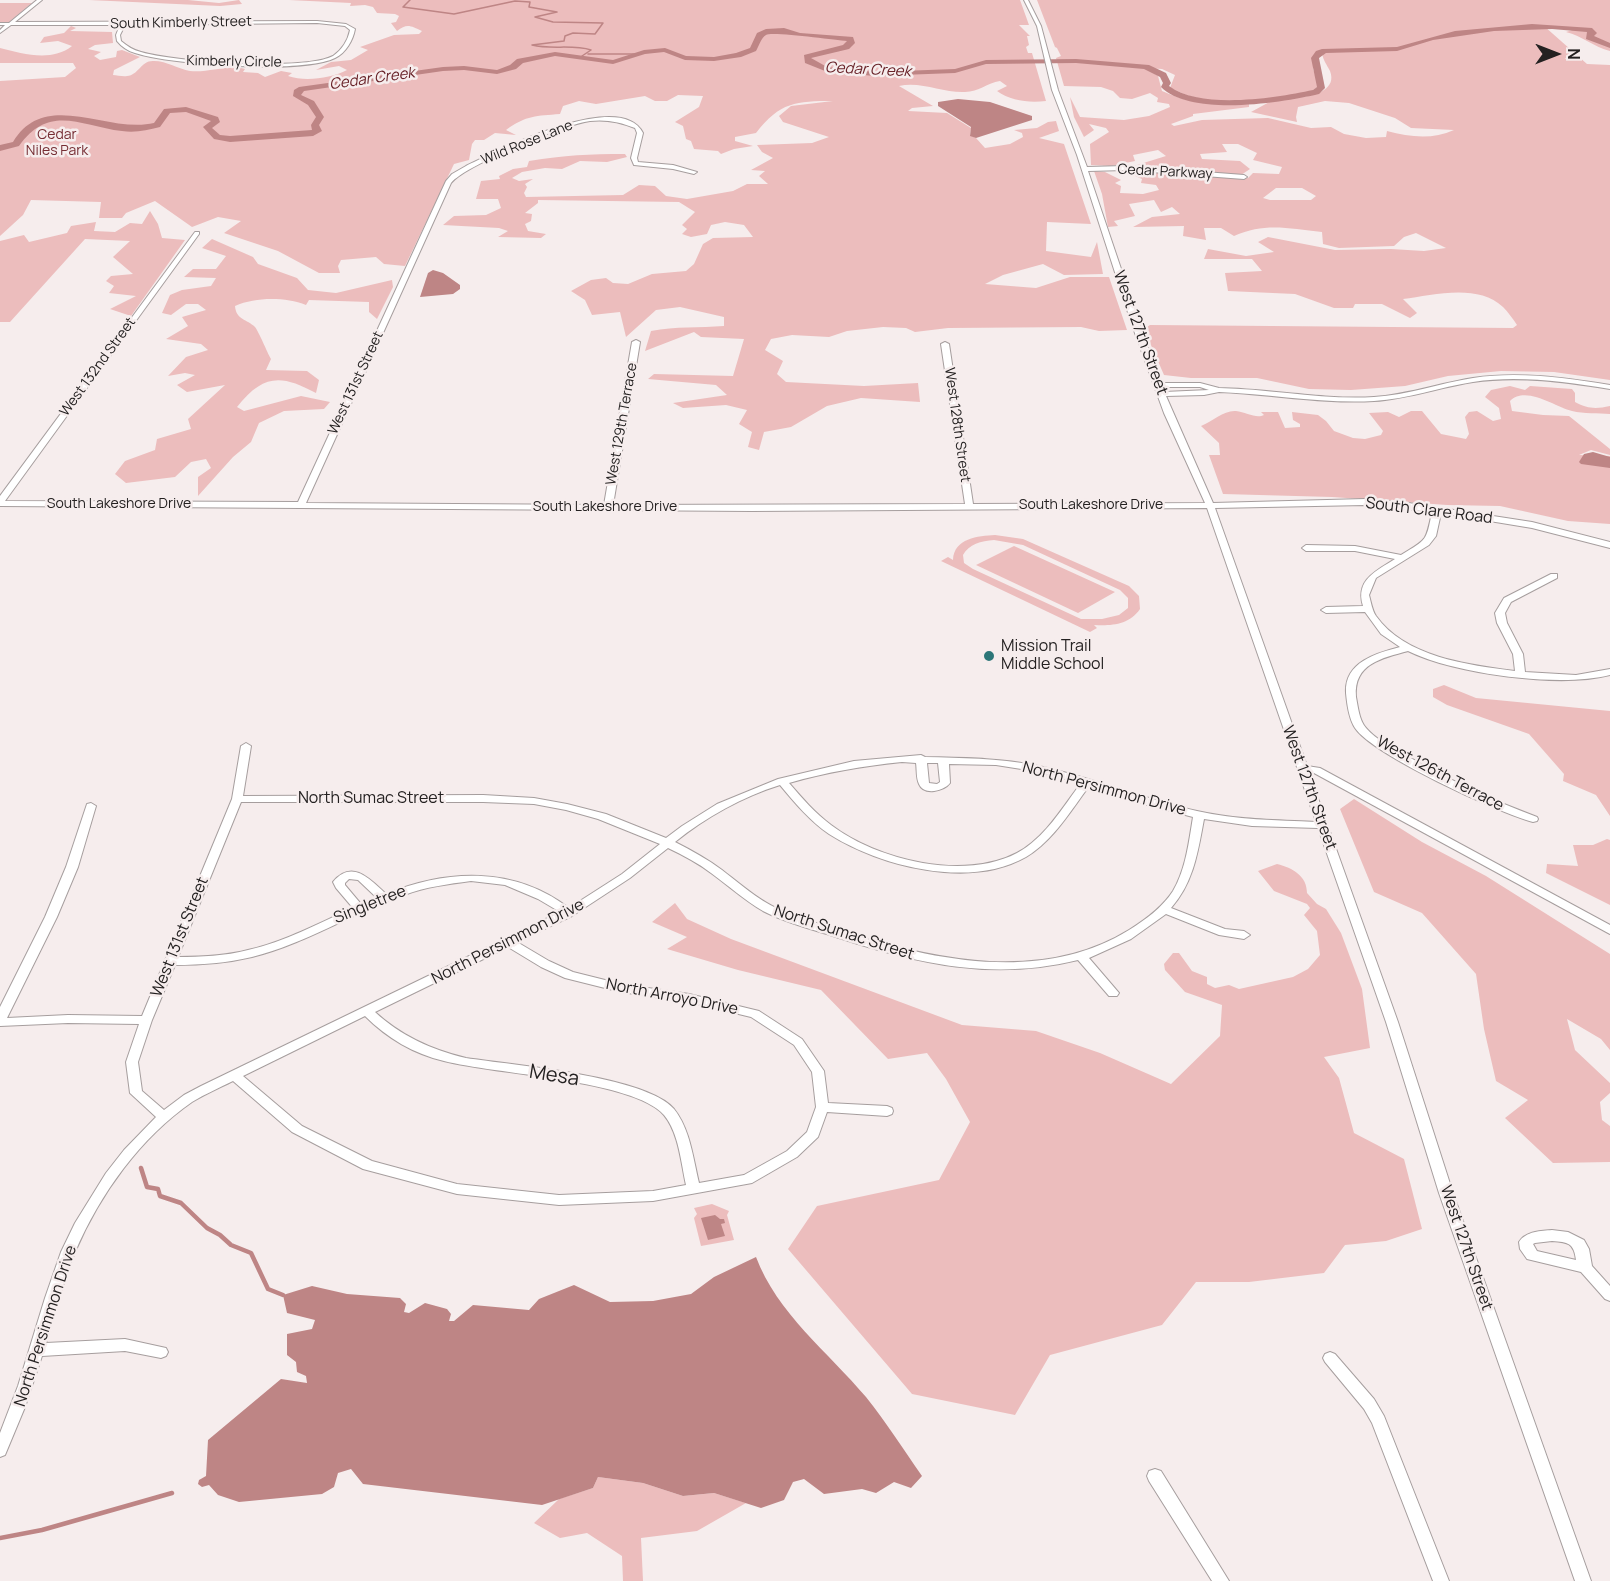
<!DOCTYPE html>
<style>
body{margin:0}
#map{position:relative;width:1610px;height:1581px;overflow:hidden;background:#f6eded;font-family:Manrope,sans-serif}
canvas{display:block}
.north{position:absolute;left:1526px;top:24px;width:60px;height:60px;-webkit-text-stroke:4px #f6eded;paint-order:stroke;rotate:90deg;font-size:16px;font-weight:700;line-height:24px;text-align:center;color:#242121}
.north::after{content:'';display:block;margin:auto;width:21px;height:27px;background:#242121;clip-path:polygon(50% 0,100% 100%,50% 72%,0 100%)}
</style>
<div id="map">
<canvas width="1610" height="1581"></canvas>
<div class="north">N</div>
</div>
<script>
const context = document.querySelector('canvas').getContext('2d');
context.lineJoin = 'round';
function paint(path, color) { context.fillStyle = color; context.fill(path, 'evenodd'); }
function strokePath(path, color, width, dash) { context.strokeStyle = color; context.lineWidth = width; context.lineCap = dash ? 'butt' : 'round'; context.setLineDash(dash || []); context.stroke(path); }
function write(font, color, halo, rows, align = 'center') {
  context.font = font + ' Manrope,sans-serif'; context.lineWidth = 5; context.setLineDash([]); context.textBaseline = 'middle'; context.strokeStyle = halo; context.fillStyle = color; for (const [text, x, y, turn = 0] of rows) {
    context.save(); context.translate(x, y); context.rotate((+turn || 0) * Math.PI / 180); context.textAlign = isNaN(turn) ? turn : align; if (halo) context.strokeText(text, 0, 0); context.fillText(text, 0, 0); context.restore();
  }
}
const green = new Path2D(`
 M89,0h99l31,3 20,-3 3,4 -22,2z
 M289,0h731l9,25h-10l11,11h-3l2,9 -3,2 2,6h4l14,48c-17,2 -35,0 -49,-10l10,-5 -7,-5c-13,2 -21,11 -35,11 -22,1 -44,-11 -66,-6l34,20 -21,2 -4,3 39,2 24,15 -1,7 6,3 9,10 25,-4 13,-7 -1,-4 -8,-3 23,-2 11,-6 8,-1 3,10 -20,7 25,6 27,80 -44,-2 -1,29 45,6 6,-15 6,32 -39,1 -21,-11 -40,11 -18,9 51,4 34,-11h39l18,53 -28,1 -18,-4 -133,1 -33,4 -9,-4 -23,-1 -36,4 -18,6 -37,-2 -21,4 -6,11 18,11 -6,13 9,8 78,4 54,-3 2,19 -59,-4 -34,8 -36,21 -27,5 -5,18 -11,-3 4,-15 -13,-8 8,-14 -21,-5 -43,3 -10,-5 54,-8 -11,-10 -68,-6 6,-5 79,2 11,-37 -43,-2 -7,-5 -49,19 6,-20c25,-5 48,-3 73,-5v-9l-44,-10 -24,3 -30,27 -6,-25 -28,3 -7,-15 -14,-9 20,-11 15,-2 7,5 15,1 24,-10 34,-3 8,-7 9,-20 10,-6 40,-1 -9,-12 -19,-3 -14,3 -4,9 -16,3 -9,-3 5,-5 -5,-4 13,-13 -16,-10 -141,-2v3l-13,10 7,1 -1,7 -6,3 3,7 18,3 -5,4 -43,-1 10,-6 -9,-3 -56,-3 11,-9 32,-1 15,-7 -3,-9h-22l5,-18 19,-2 -1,-3 14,-7 14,-2 2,-6c36,-6 60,-7 96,-7l2,3 -20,5 -27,-1 -18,8 -17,-1 -23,4 -10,6 7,3 14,-2 -8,5 2,3 -3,6 2,4 97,-2 16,-10 16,1 11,10 21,3 46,-8 14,-7h21l-9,-8 6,-5 -14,-1 22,-12 -11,-6 -5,-7 55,-2 17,-6 -46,-15 -4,-6 12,-10 42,-5c-37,0 -53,1 -77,32l-21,4v4l18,5 -19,3 -13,5 -3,-3 -24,-2 -3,-8 -5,-2 -3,-13 -8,-4 24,-15 4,-11 -25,-1 -11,6h-12l-10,-5 -49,8 -17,-3 -16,5 -3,8c-24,2 -33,1 -54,16l10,5 -21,-2 -11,7h-9l-3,4 -3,16 -15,4 -49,102 -21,-2 -8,-7 -35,3 -3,6 2,7h-21l-41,-22 -54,-18 17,-12 -23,-4 -26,10 -37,-26 -29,12 -4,5h-23l2,-16 -70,-2 -8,15 -23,21v-155l65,-4 11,-9 -3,-5h-73v-15c23,6 52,14 72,-2l-14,-5 -18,2 4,-6 20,-4 7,-7 5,2 -6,3 42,1 1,11 -18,2 -7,4 13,3 -7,4 6,4 16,-3 1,-6 5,-1 18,7 -26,13 -1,5c4,0 10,2 14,1 12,-1 14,-16 27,-15 13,0 24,8 36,10 19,2 38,-7 55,-2l-2,3 15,1 7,4 16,-6 11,2 -4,3c18,6 43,2 59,-6l-8,-4 -23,4 15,-8 20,-2 17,-10 -8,-3 34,-12 25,-1 3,-3c-11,-5 -15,-8 -25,0l-6,-8 5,-1 3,-6 -4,-2 -18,-1 -4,-6 -8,-2 -15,1 1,-3z
 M1037,0h573v51c-16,-4 -28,-15 -44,-19l13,-4 -35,-2 43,38 23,1v315l-56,-8 -53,-1 -53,5 -43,10 -54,4 -42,-1 -52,-11h-66l-27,-3 -20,-46 6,-4 363,3 4,-3c-4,-6 -9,-13 -14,-18 -25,-24 -70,-12 -100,-8l14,14 -7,5 -28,-14h-27l-2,4h-19l-39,-14 -67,-3 -3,-18 37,-2 -10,-12h-48l4,-10 38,7 28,-4 -16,-10 10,-5 67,13 56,-1 33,2 22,-3 -30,-15 -12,4 -10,9 -55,2 -16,-4 -1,-12c-33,-3 -56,-10 -88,4l-13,-8h-17l2,12 -23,-4 1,-10 -51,1 19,-10 28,-3 -8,-7 -11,5 -7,-12 -25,4 6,12 -21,5 4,5 -10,1 -6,-33 -8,-23 11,1 16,8 -6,3 6,3 -1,7 23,1 16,-4 -3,-5 -15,-2 1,-4 -9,-4 8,-5 49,4 13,4 7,-2 38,2 5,-5 26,1 3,-7 -29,-7 4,-7 -19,-9h-16l5,8 -27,2 2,5 38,2 10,8 -9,6 -104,-10 29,-9 -8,-6 -25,5 2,6 -24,5 -20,-1 -1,-21 19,-12 -3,-4 -17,-4 5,6 -10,7 -10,-20 -4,-20 10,20 44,3 25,-4 21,-9 -1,-3 -12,-2 1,-4 -8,-5 -18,6 -12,-1 -7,-7 -12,-4 -37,-1 -8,-28 5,-2 -4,-8 -2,-1zM1322,53c1,7 5,12 8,18 7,18 -14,24 -27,26l16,-11 -6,-17 1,-13zM1146,68l16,1 13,6 -5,13 16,7 26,7 28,1c-27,4 -53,-1 -78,-12l-4,-15zM1273,100l-22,12 46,10 -1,-5 2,-10 27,-6 24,2 46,15 16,10 43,2c-22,10 -44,7 -67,1l-1,6 -20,1 -22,-4 -13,-7 -20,1 -43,-10 -66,2 -28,6 -3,-2 22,-8v-2l56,-7v-3zM1276,188h26l14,8 -5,4h-41l-7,-2z
 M0,3h32l-24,20 -8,1z
 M150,211l8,13 4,14 23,2 -54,76 -21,-7 26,-13 -27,-3 5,-7 -8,-5 5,-5 22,-2 -20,-17 17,-16 -45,-2 -75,83h-10v-81l24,-6 5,7 38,-9 4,-7 25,-4 -2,9 21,1 15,-9 12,1z
 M212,239l41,18 5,7 39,14 11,12 28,3 56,-13 1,7 -16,32 -8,-7v-10l-60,-2 -3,5c-21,-8 -50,-8 -71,1 1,14 12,13 20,21 4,5 12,25 16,32l-5,11 41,1 12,9 -3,13c-35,-19 -53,-19 -79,14l7,4 57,-15 29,6 -6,7 -40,2 -25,12 -8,19 -18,15 -35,39v-19l13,-9 -5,-9 -15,3 -16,15 -49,6 -11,-9 10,-13 30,-11 2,-11 34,-10 -3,-10 37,-34 -38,7 -10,-7 18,-10 -10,-2 -17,3 18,-19 22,-7 -7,-6 -35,-5 22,-13 -6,-9 24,-7 -8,-6h-12l-15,11 -9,-2 8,-18 12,-5 29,-4 5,-8 -32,-1 9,-8h23l10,-13 -24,-8z
 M1510,386l15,4 5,-4 42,3 3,4v9c13,7 21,7 35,4v8c-12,-1 -26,0 -38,-3 -17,-4 -46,-26 -62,-10l2,10 31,4 26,1 41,33v6l-19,-5 -12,5 31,1v68l-42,-3 -68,-15 -53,-1 -115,-8 -109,-3 -14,-39h11l-1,-12 -18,-17c12,-5 23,-16 35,-15 10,1 20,8 28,4l-3,-3h17l7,16 15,-1v-3l-7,-4 -1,-8 26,3 8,6 8,10 19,7 12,1 16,-4 2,-4 -14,-18 19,-1 11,5 12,-6h11l19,23 25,5 3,-5 -4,-17 4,-5 8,-1 16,10 8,-2 -2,-11 -14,-11 6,-7z
 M995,535l28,4 106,47 10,10 1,13c-11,16 -29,17 -46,16l3,3 -7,4 -149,-71 7,-4 5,3c1,-22 25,-24 42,-25zM994,540l29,5 97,45 8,8v10l-9,7 -17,4h-21l-108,-50 -9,-6 -1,-8c6,-11 18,-14 31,-15z
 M1014,546l101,46 -37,21 -102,-48z
 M1444,685l32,13 134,13v105l-14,-21 -33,-14 1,-7 -35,-40 -82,-29 -14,-8v-8z
 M1354,799l68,43 64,34 124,78v96l-9,-11 -34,-20 8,31 35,33v10l-10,9 2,18 8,6v36l-57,1 -48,-45 23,-18 -32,-19 -12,-52 -8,-55 -54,-61 -48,-21 -34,-83z
 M1607,839l3,1v65l-64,-32 1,-9 31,2 -5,-21h20z
 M1277,864c16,4 30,12 30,29l10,11 9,5 15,24 21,56 8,59 -46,9 15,21 15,55 50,26 18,70 -36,12 -41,4 -21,28 -75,9h-53l-34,43 -112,30 -35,60 -103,-21 -124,-145 29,-43 122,-26 31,-58 -24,-43 -19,-26 -39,6 -67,-69 -83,-20 -71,-21 20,-12 -35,-15 23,-19 12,16 44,20 231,86 74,6 64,22 71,31 49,-48 2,-31 -37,-13 -20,-22 -1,-6 9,-11h6l13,18 15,6v7l8,4 14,-3 10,4 54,-12 15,-8 12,-14 -3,-24 -13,-16 6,-7 -3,-4 -33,-13 -16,-20z
 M712,1204l17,7 -2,4 7,25 -33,6 -7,-28 3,-4 -3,-6z
 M598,1477l45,6 40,13 31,-3 32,10 -49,28 -56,7 2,43h-20l-1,-25 -35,-23 -27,5 -26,-15 25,-24 34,-11z`);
const water = new Path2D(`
 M958,99l32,3 42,14v4l-56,18 -6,-2 1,-9 -33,-21v-4z
 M433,270l10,3 17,12v4l-7,5 -33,3 8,-24z
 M1593,452l17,5v11l-29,-4 -2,-2 5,-8z
 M715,1215l5,4h4l1,4 -4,1 4,12 -17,4 -7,-22z
 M756,1257c21,56 72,95 110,140 20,25 38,53 56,79l-11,12 -17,-6 -18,11 -14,-4 -38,5 -20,-15 -11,3 -9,18 -23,8 -47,-15 -31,3 -40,-13 -45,-6 -5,11 -51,17 -179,-21 -12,-15 -13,4 -4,14 -12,7 -83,8 -21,-7 -9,-10 -7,2 -4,-3 1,-4 7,-4 2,-36 73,-61 26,4 -1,-7 -9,-4 -1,-10 -9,-7v-21l25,-5 3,-9 -28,-7 -4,-18 29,-9 35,8 53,4 6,6 -2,8 5,1 16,-10 22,6 4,5 -2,7h5l19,-16 56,5 10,-11 35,-14 36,17 43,-1 38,-7 23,-17z`);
const streamFar1 = new Path2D(`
 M410,0l-7,7 51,7 61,-13 15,1 -1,5 28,5 -22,5 18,5 50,1 -8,11 -22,-1 -8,3 -1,5 -32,4c20,5 40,-1 59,5l-9,6
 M588,54h47`);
const stream = new Path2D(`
 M141,1168l6,19 11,2 2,7 21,7 26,25 13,7 11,10 20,8 17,36 15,6
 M0,1538l42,-8 130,-37`);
const river = new Path2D(`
 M1532,24l60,4 5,5 -3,3 16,7v5l-24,-9 1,-7 -35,-3 -58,2 -61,9 -36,11 -71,2 -7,5 6,30 -6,6c-38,9 -128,23 -158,-7l2,-4 -3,-6 -16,-8 -68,-6 -90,1 -31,9 -81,3 -49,-5 -20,-8 -1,-8 39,-10 4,-4c-13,-1 -76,-10 -81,-6 -5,3 -7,11 -10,16l-15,6 -27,4 -29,-1 -21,-8 -19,2 -32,10 -58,-8 -32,7 -7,6 -19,5 -33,-4 -21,1 -139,20 -3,4 13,6 10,16 -5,8 3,6 -9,5 -83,6 -16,-3 -11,-12 8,-6 -25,-9 -16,1 -10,14c-13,3 -24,6 -38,4 -41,-5 -73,-28 -103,15l-19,5v-6l13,-3c32,-54 94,-8 141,-19l10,-14 22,-2 32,10 2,5 -8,6 8,7 10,1 82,-6 -1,-5 5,-8 -8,-12 -15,-9 1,-6 5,-3 144,-20 21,-1 33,4 13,-5 7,-6 38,-7 58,8 31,-10 21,-2 21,8 28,1 22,-4 14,-5 7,-15 9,-4 18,-1 16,5 53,4 2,6 -6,6 -38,9 16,9 47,5 81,-3 31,-9 90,-1 73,6 17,8 5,10 -2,3c32,24 107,12 144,4l4,-3 -6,-29 5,-7 6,-2 75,-2 58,-16z`);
const minor = new Path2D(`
 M37,0h5l-27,22 302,-1 29,3 9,5c-2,11 -9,24 -20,29 -32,16 -164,7 -200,-5 -7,-2 -13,-6 -18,-12l-1,-6 4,-10h-109l-11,8v-3l5,-5h-5v-2h9zM317,23l28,3 5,4c-2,10 -8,20 -17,26 -28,15 -159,6 -192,-4 -8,-2 -14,-6 -20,-11l-1,-6 5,-10z
 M1024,0h4l13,26 17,64 29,77 38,-1 119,9 3,2 -3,2 -119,-9 -37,1 52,154 21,58h39l19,5c52,1 104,12 155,9 34,-2 66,-14 99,-19 46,-7 92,0 137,7v4c-45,-7 -91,-14 -137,-7 -33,5 -65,17 -99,19 -51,3 -103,-7 -155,-9l-15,3 -38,1 47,107 152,-4 37,3 130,20 78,20v6l-78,-20 -91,-15 -5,23 -7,9 -53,33 -7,17c2,7 3,15 7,21 29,41 92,49 139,55l-2,-17 -16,-31 -2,-10 9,-15 47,-24h6v4l-46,24 -6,11 2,10 16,31 2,18 51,3 34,-6v6c-50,13 -156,-1 -202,-24 -26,7 -55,13 -52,46 2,10 3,23 10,31 10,12 27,20 41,28 42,24 85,44 130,61l1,2 -1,2 -4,1c-34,-9 -160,-67 -178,-94 -6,-9 -8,-24 -9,-35 -2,-31 31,-40 54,-46l-19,-13 -16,-22 -39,1 -5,-3 5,-3 37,-1c-8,-26 13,-35 32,-47l-40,-8h-49l-4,-3 4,-3 49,1 46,9c26,-16 25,-13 31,-43l-67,-7 -150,3 92,258 13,2 290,157v9l-296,-161h-5l89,249 55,171 138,388h-16l-136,-388 -53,-171 -68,-194 -66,-2 -48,-7c-6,32 -10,63 -33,89l54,21 19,2 6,4 -6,4 -25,-4 -53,-21 -35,25 -42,19 30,35 -2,3h-8l-31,-36c-85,21 -160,4 -242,-23 -24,-8 -50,-14 -73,-26 -19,-11 -34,-25 -52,-38 -13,-10 -28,-18 -43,-25l-38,30 -58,38 -55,26 32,19 24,11 48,12 68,10 70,17 43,28 22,32 4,32 59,3 5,2 1,3 -1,3 -5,2 -60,-4 -9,25 -21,20 -45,26 -99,18 -94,4 -102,-11 -94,-25 -71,-37 -59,-51c-14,7 -28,13 -41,21 -52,36 -92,92 -117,150 -12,29 -20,61 -29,91l79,-4 41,9 2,4 -2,4 -5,2 -36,-7 -83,5 -17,51 -20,48 -5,2v-24l18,-47 27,-88 16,-46 14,-29 31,-50 18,-23 32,-33 -26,-24 -4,-31 13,-38 -71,-1 -68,3v-19l45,-90 21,-50 21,-63 4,-1 5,3 -18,61 -21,50 -50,101 61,-3 74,1 90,-217 9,-53 5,-3 5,3 -8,50 240,-1 51,3 33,6 39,10 60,24 16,-12 35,-22 61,-25 76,-18 67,-6 4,2c36,1 73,1 109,8 56,11 108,34 163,46 40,9 79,9 119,11l-109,-314 -455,3 -752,-5v-10l195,-264h4v2l-194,267 293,1 148,-321 6,-7 14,-8c31,-15 154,-78 177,-33l-6,25 1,4 35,3 24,7 -3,2 -21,-5 -39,-4 -3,-7 6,-25 -2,-5c-15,-6 -29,-9 -45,-7 -25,3 -124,44 -139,62l-145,320 298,2 28,-163 4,-2 4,2 -27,163 352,-1 -24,-160 4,-2 4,2 24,160 232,-1 -41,-90 -32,-88 -55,-170 -25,-65 -15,-64zM1162,387h38l9,3 -45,2zM902,762l14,1c1,6 0,15 3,21 5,12 25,7 31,-1l-1,-19 47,1 38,6 47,12c-18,24 -36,55 -64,70 -53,28 -140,7 -186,-28 -16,-12 -29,-27 -42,-42 38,-11 74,-17 113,-21zM927,763h11l2,19 -3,2 -8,-1zM780,785c15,18 30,36 49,49 52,33 141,55 197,23 28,-17 45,-47 64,-72l57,20 46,12c-4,24 -7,52 -20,74 -11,17 -28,29 -44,39 -86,53 -192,31 -282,3 -23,-8 -47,-14 -69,-24 -21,-10 -38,-25 -56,-39 -15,-11 -31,-20 -47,-28 31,-25 67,-45 105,-57zM241,802h242l51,2 32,6 32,9 62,25 -38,30 -53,34c-55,-42 -122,-39 -183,-14 -16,-15 -34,-35 -53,-12l3,6 17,20c-34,15 -69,34 -105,42 -23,6 -47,7 -70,7zM349,879l9,1 19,18 -16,6 -16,-19v-2zM471,881l34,4 33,14 22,13 -359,174 -17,9 -20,15 -22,-19 -4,-29 14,-42 23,-55c26,0 52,-2 77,-8 53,-13 100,-44 152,-62 22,-8 44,-11 67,-14zM508,947l33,20 24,11 56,14 68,10 62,15 43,28 18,27 4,35 -9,25 -20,19 -43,24 -45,8c-6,-25 -9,-54 -25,-74 -28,-33 -163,-44 -208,-51 -34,-8 -65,-22 -91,-46zM365,1016c22,22 49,38 79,45 49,13 190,19 220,54 15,18 17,48 22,70l-33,6 -94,4 -102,-11 -85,-23 -70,-35 -59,-50z
 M1552,1230l16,2 16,8 5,9 3,17 18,20v15l-5,-2 -24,-27 -54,-13 -7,-10 -1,-7c7,-11 22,-11 33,-12zM1552,1241c16,1 22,2 24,19l-39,-9 -4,-7 2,-1z
 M1330,1352l5,2 39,45 10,17 65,165h-16l-61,-158 -8,-14 -39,-47 -2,-4 2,-4z
 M1155,1469l6,2 68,110h-17l-63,-100 -2,-5 2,-5z`);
const markers = [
 [989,656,6,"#2c7678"]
];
const farStreetnames = [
 ["South Kimberly Street",181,23,-1],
 ["Kimberly Circle",234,62,1],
 ["Wild Rose Lane",527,143,-22],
 ["Cedar Parkway",1165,172,3],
 ["West 132nd Street",98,367,-54],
 ["West 131st Street",356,383,-65],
 ["West 129th Terrace",622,424,-80],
 ["West 128th Street",957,425,82],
 ["South Lakeshore Drive",119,504],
 ["South Lakeshore Drive",1091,505],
 ["South Lakeshore Drive",605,507]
];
const farParknames = [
 ["Cedar",57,135],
 ["Niles Park",57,151]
];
const farWaternames = [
 ["Cedar Creek",868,70,3],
 ["Cedar Creek",372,79,-8]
];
const streetNames = [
 ["West 127th Street",1140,333,70],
 ["South Clare Road",1429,511,7],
 ["West 126th Terrace",1440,774,28],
 ["West 127th Street",1309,788,70],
 ["North Persimmon Drive",1104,789,15],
 ["North Sumac Street",371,799],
 ["Singletree",370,905,-22],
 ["North Sumac Street",844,933,18],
 ["West 131st Street",180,937,-68],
 ["North Persimmon Drive",508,942,-27],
 ["North Arroyo Drive",672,997,11],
 ["West 127th Street",1466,1248,71],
 ["North Persimmon Drive",46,1326,-72]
];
const poiNames = [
 ["Mission Trail",1001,647],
 ["Middle School",1001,665]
];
const nearStreetnames = [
 ["Mesa",554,1076,9]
];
paint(green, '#ecbdbd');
paint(water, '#be8585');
strokePath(streamFar1, '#be8585', 1.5);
strokePath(stream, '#be8585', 4.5);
paint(river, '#be8585');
strokePath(minor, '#a69e9e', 2);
paint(minor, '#fff');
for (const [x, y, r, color] of markers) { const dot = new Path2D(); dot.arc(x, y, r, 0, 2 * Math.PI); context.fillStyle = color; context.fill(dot); strokePath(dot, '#f6eded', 2); }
write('14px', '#242121', '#f6eded', farStreetnames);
write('14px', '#762e34', '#f6eded', farParknames);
write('italic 15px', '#682228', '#f6eded', farWaternames);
write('16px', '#242121', '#f6eded', streetNames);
write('16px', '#242121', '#f6eded', poiNames, 'left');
write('20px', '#242121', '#f6eded', nearStreetnames);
</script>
